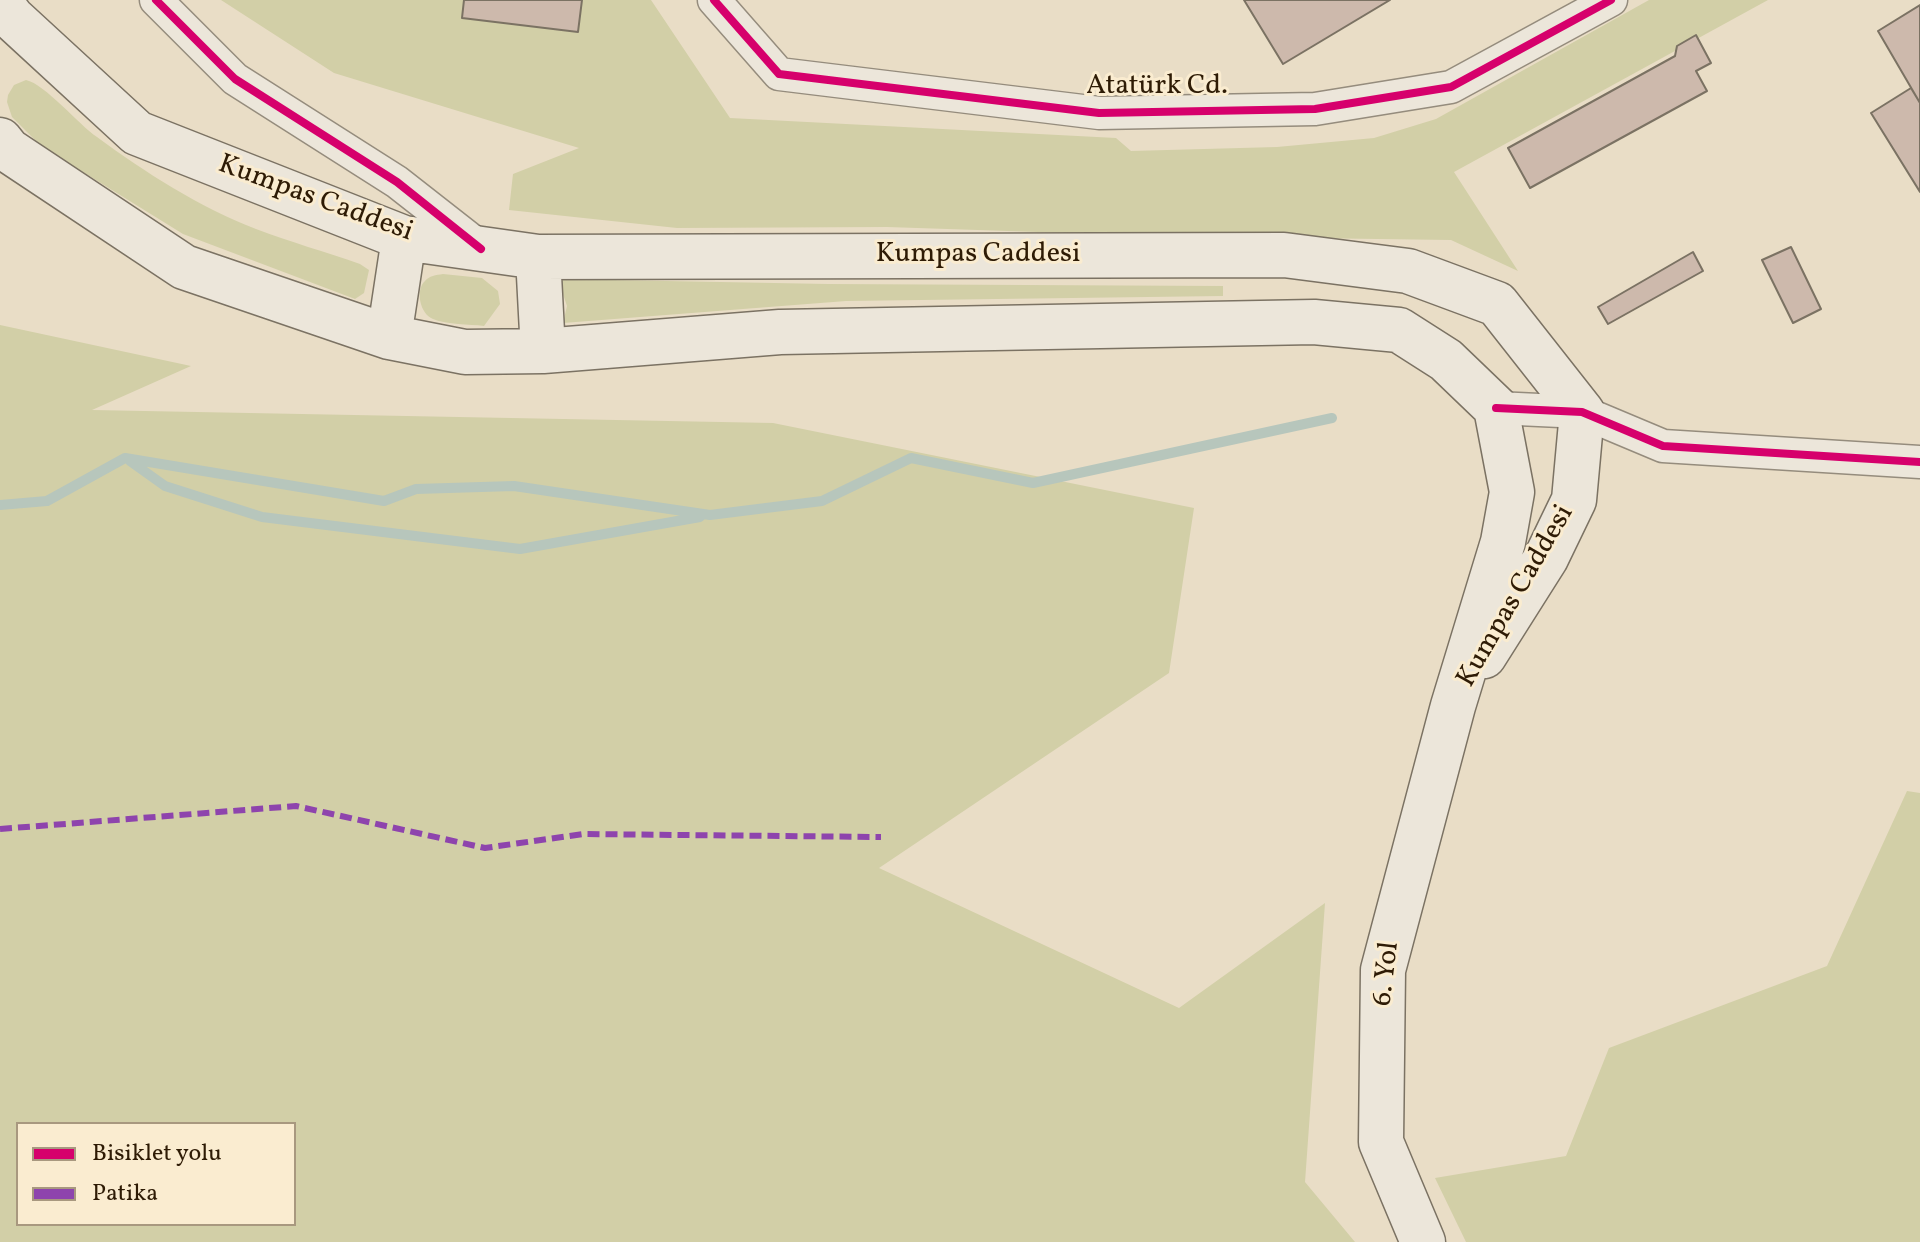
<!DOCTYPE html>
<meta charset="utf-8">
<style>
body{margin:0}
#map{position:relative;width:1920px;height:1242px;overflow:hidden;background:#e9ddc6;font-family:Vollkorn,serif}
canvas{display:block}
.legend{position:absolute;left:16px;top:1122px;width:280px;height:104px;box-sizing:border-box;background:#faecd0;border:2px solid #a8987f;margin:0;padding:10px 14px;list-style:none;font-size:24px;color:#2e1b05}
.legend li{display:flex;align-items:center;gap:16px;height:40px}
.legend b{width:40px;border:2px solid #a8987f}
</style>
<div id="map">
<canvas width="1920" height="1242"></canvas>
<ul class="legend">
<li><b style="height:10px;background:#d6006c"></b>Bisiklet yolu</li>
<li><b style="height:10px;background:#8e44ad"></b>Patika</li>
</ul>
</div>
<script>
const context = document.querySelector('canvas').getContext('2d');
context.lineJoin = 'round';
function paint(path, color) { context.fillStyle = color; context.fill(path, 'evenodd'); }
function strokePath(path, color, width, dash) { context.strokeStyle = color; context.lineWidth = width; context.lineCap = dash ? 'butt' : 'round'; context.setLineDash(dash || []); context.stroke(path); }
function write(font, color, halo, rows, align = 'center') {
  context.font = font + ' Vollkorn,serif'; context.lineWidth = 6; context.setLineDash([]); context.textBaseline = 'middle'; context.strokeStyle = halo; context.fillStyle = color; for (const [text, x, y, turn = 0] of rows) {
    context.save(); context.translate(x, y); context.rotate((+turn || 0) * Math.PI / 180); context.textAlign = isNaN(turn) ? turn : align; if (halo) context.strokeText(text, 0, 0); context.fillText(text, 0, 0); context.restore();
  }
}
const green = new Path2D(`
 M221,0h430l79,118 386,20 15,13 146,-4 97,-9 62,-19 213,-119h119l-314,172 64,99 -67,-31 -292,-4 -272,-9 -210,1 -168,-18 4,-36 66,-26 -245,-75z
 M26,80c19,4 53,45 71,57 49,36 102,70 159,92 34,13 70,23 104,35l9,6 -5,23 -9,6 -172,-65 -142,-88 -29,-29 -5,-15 1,-7 6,-10z
 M443,274l39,4 16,13 2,13 -16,22c-15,-2 -37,-1 -51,-7 -13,-5 -18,-29 -8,-38 4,-5 11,-6 18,-7z
 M558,279l270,5 395,2v10l-377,5 -283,22 4,-17z
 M0,325l191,41 -99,44 681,13 421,85 -25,165 -290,195 300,140 146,-105 -20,279 50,60h-1355zM18,1124h276v100h-276z
 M1907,791l13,2v449h-454l-31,-64 131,-22 43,-108 218,-82z`);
const stream = new Path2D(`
 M130,461l35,25 97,31 258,32 180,-32
 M0,505l47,-4 78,-43 259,43 32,-12 98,-3 196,29 112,-14 89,-43 122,25 299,-65`);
const building = new Path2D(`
 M464,0h118l-4,32 -116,-14z
 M1244,0h146l-107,64z
 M1920,5v98l-42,-72z
 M1696,35l15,28 -15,8 11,20 -177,97 -22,-40 167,-92 2,-10z
 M1911,88l9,15v89l-49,-79z
 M1791,247l30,62 -28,14 -31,-63z
 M1693,252l10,19 -95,53 -10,-17z`);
const street = new Path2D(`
 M156,0l79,79 162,103 83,65
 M714,0l65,74 320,39 216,-4 136,-22 160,-87
 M1496,408l86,4 81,34 257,16`);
const secondary = new Path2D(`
 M0,2l12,16 125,115 267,105 134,19 746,-2 124,16 89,33 85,108 -8,88 -28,58 -62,98
 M0,140l8,10 176,117 205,70 76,15 78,-1 237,-19 534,-10 85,8 47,30 50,48 16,84 -9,50 -50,164 -70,264 -2,172 42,100
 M538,257l5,94
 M389,337l15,-99`);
const quiet = new Path2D(`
 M0,829l296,-23 189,42 98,-14 298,3`);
const cycleway = new Path2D(`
 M156,0l79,79 162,103 84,67
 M714,0l65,74 320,39 216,-4 136,-22 160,-87
 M1496,408l86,4 81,34 257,16`);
const streetNames = [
 ["Atatürk Cd.",1157,88],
 ["Kumpas Caddesi",315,200,20],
 ["Kumpas Caddesi",978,256],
 ["Kumpas Caddesi",1517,597,-60],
 ["6. Yol",1388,974,-83]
];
paint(green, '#d2cfa7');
strokePath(stream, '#b7c6bc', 10);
paint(building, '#cdb9ac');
strokePath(building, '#7b7263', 2);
strokePath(street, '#958c7d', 35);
strokePath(secondary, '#7b7263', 47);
strokePath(street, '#ece6da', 32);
strokePath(secondary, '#ece6da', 44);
strokePath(quiet, '#8e44ad', 6, [12, 6]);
strokePath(cycleway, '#d6006c', 8);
write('28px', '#2e1b05', '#faecd0', streetNames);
</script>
